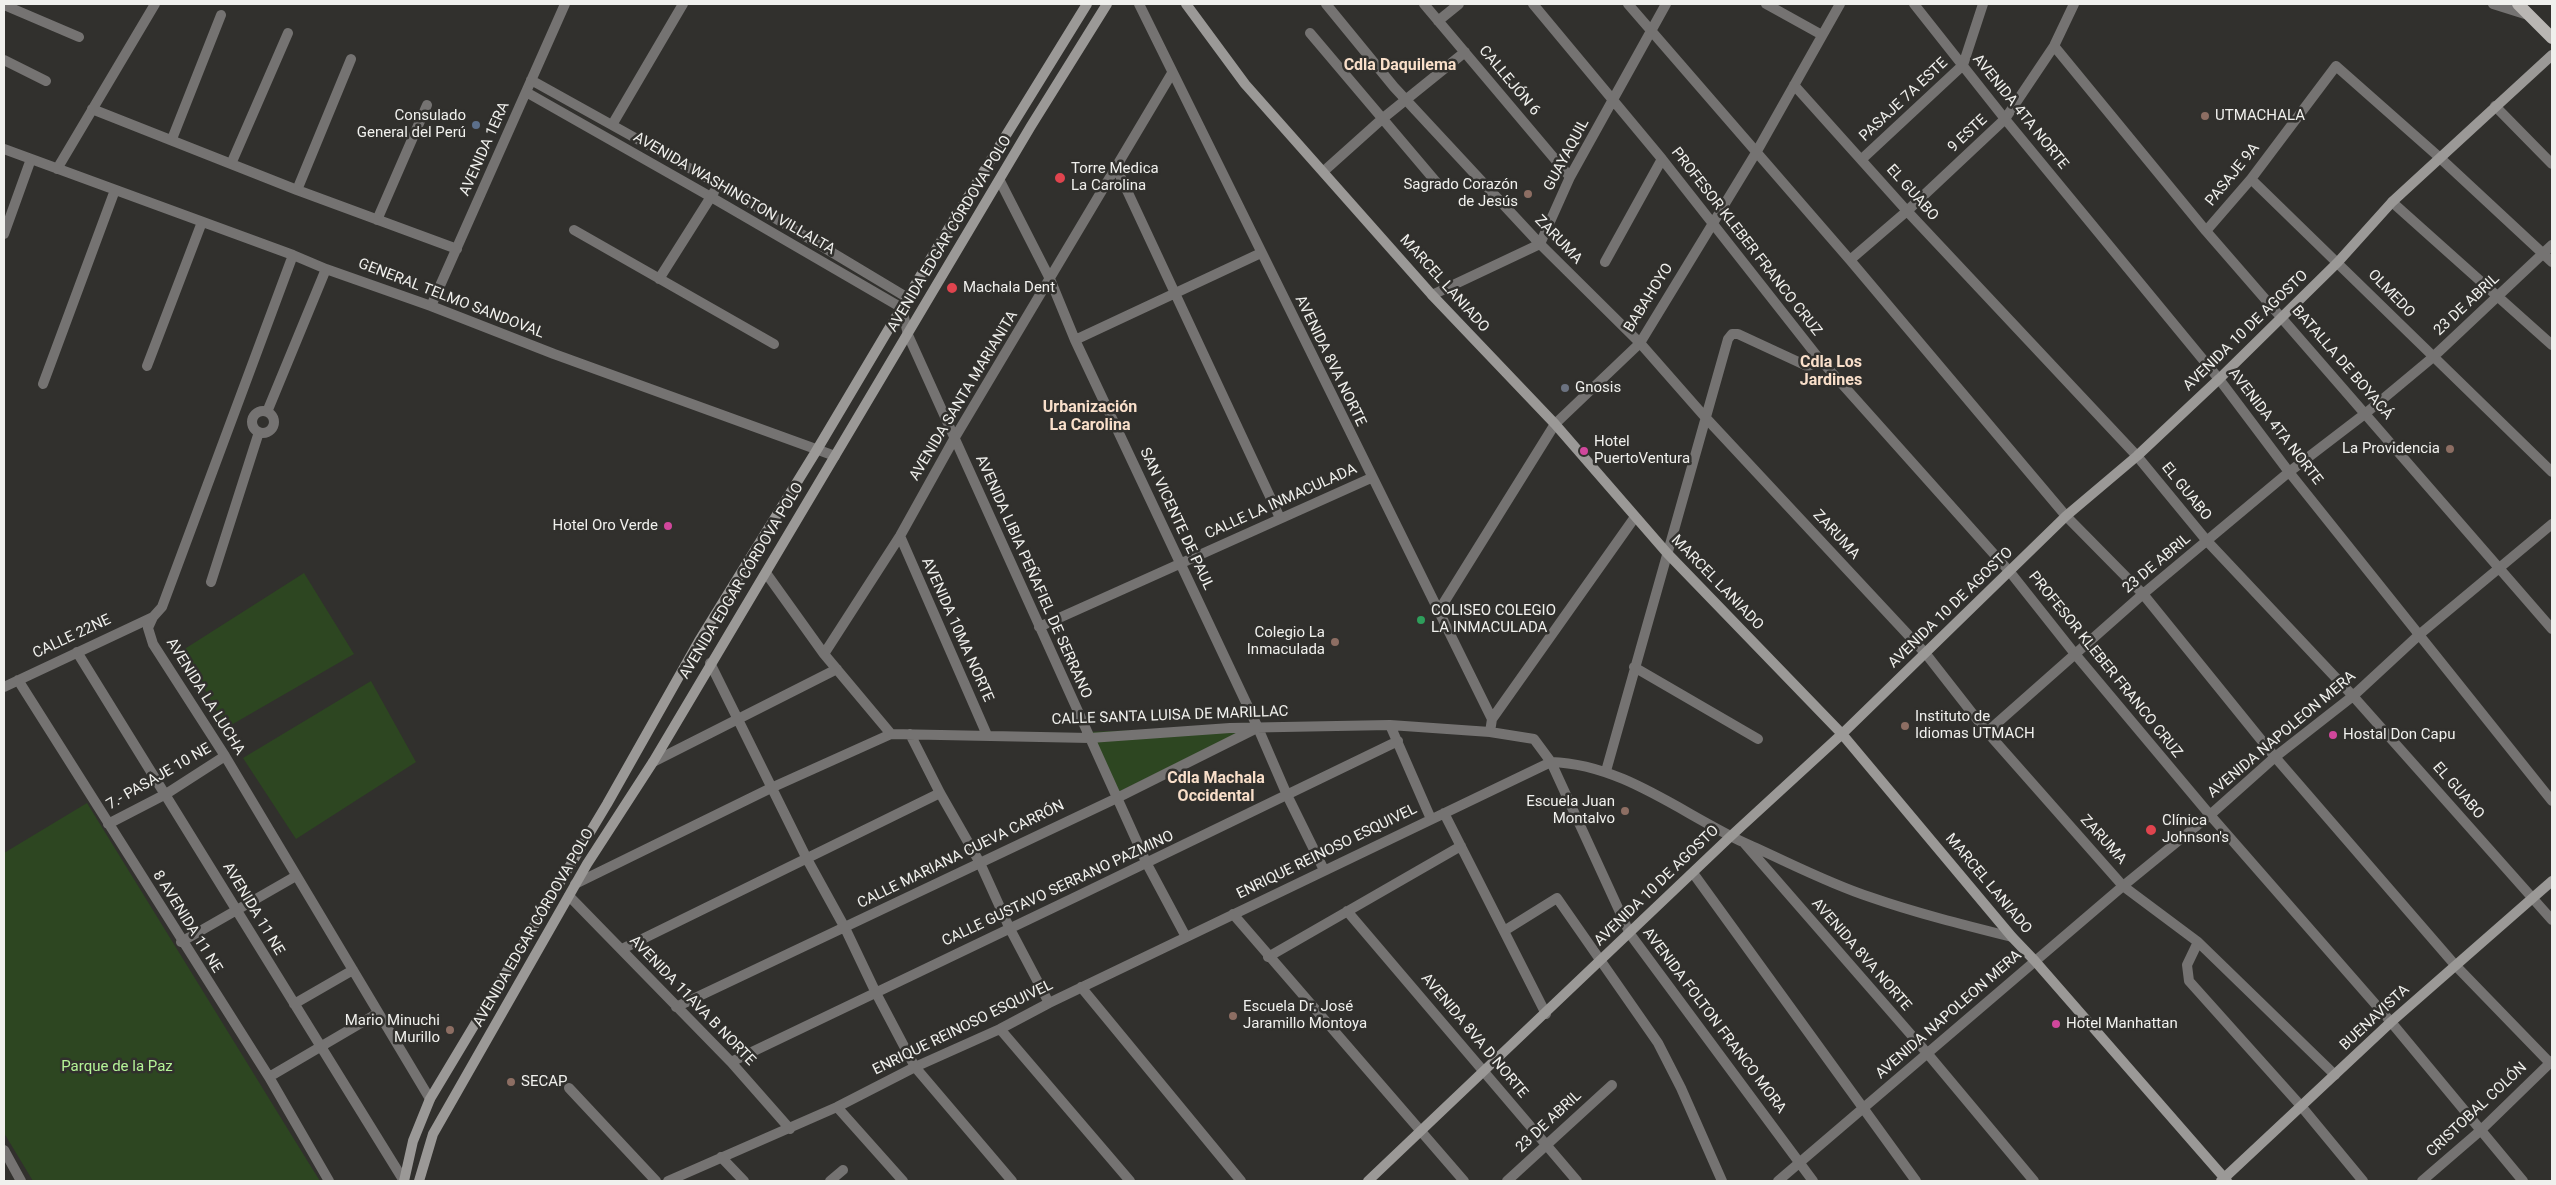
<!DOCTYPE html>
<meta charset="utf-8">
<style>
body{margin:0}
#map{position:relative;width:2556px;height:1185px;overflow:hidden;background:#31302d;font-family:Roboto,sans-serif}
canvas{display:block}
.frame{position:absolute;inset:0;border:5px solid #f0f0ed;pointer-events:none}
</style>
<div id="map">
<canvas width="2556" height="1185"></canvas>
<div class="frame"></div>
</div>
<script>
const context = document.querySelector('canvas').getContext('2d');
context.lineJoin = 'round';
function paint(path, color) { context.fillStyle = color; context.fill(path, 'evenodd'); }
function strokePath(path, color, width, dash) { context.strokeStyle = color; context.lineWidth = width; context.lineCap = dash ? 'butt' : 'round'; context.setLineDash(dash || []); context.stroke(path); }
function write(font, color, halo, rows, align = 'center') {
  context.font = font + ' Roboto,sans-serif'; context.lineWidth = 5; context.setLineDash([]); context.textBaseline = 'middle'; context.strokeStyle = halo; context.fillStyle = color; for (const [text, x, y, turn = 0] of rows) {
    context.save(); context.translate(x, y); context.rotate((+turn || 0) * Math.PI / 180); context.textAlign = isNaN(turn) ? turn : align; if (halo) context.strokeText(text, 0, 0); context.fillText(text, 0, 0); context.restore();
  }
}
const green = new Path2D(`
 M304,573l50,81 -128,74 -43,-78z
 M371,681l45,81 -120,77 -53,-81z
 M1253,726l-139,68 -30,-62z
 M87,803l218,354 15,24h-287l-29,-48v-280z`);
const street = new Path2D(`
 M1139,4l353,715 -2,13
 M1326,4l68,83 146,157 100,99 65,74 221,237 61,78 136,154 75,56 137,133
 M1424,4l146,173
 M1533,4l129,155 155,197 193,216 65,82 135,161 181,207 132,159
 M1628,4l222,256 216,256 77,78 132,163 180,208 95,98
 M1766,4l56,31
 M1914,4l91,115 214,260 70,93 263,329
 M2493,4l35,11
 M4,5l75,32
 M1438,21l21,-17
 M1310,33l127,150
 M2054,46l152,185 346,398
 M4,60l42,21
 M531,80l187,104 190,114
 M1794,85l113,126 230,245 70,85 146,155 199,224
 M526,92l185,105 191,111 6,27 239,529 39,73
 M2495,106l57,58
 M92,109l205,81 160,59
 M612,125l71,-121
 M172,139l49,-124
 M4,149l289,106 33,14 105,37 123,48 281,102
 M1862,159l101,-94 20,-61
 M231,164l57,-131
 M1116,167l164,351
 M57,169l98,-165
 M1324,171l58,-52 83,-67
 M2251,179c101,97 200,196 301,293
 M1000,181l50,98 25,61 183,388 29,67 37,75
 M297,190l54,-131
 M2392,202l160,143
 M377,220l50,-115
 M574,230l200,114
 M2206,231l45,-52 85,-113 103,91 113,105
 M4,234l27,-75
 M293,255l-131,352 -9,10 -5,11 5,16 72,112 205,343
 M1850,260l57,-49 98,-92 49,-73 20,-42
 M1605,262l57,-103
 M659,279l55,-87
 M1432,295l108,-51 30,-67 96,-173
 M431,306l134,-302
 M1075,340l186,-87
 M147,366l55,-144
 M43,384l72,-194
 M252 422a11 11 0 1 1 22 0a11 11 0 1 1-22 0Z
 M267,412l59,-143
 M900,536l87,199
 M766,573l58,81 67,80
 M211,582l48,-150
 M1438,612l117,-188 85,-81 117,-192 83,-147
 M1039,627l332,-149
 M77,652l327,529
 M824,654l76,-118 54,-97 218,-366
 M710,663l97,196 38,69 31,65 39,74 97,114
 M1634,667l124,72
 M18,680l251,397 60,104
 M4,687l149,-70
 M1492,719l143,-202
 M1390,725l41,94
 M1987,732l156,-138 146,-122 77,-59 66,-55 120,-113
 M910,734l30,59 40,70 29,64 40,76
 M653,762l184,-93
 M1606,771l122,-432 4,-5h6l69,32 4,-1 6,-9
 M1444,813l102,201
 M108,824l58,-30 59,-38
 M1745,844l182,209 107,128
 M1693,873l223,308
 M575,884l196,-96 120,-54 199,4 140,-10 160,-3 100,7 44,7 17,23 79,172 183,247
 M569,896l162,166 59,67
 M1347,911l230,270
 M1233,914l231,267
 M1504,931l53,-33 101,145 23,45 41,93
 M181,942l115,-66
 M2198,942l-11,23 2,16 112,125 62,75
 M622,949l318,-156
 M1268,957l193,-111
 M1081,987l160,194
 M294,1004l59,-34
 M676,1007l441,-209 138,-69
 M1000,1029l130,152
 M731,1062c223,-106 445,-213 667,-321
 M269,1077l109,-64
 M569,1088l87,93
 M837,1107l66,74
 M4,1150l17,31
 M721,1157l23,24
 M668,1181l169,-74 78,-40 85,-38 49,-26 502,-241c72,2 131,52 194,81 41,18 82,40 125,54 46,16 94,28 142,40
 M830,1181l13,-11
 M1507,1181l105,-96
 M1778,1181l345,-295 87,-71 65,-58 78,-61 67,-62 132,-110
 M2422,1181l58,-50 72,-70`);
const secondary = new Path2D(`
 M1186,4l59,80 187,211 123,129 112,129 175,181 170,203 23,24 192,220
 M404,1181l9,-40 17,-42 177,-295 92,-163 116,-188 135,-227 137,-222
 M419,1181l14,-47 154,-270 66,-102 378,-636 76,-122
 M1368,1181l364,-346 110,-101 224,-218 71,-60 82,-77 119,-117 54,-60 160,-147
 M2221,1181l170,-159 161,-141`);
const primary = new Path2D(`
 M2518,4l34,34`);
const markers = [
 [2205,116,5,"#8d6e63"],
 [476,125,5,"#5c6f8a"],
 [1060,178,6,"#e0444e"],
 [1528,194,5,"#8d6e63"],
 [952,288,6,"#e0444e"],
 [1565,388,5,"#6b7280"],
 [2450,449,5,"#8d6e63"],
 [1584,451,5,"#d1479c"],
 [668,526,5,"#d1479c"],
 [1421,620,5,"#2e9e5b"],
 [1335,642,5,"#8d6e63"],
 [1905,726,5,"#8d6e63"],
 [2333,735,5,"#d1479c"],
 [1625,811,5,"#8d6e63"],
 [2151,830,6,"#e0444e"],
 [1233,1016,5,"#8d6e63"],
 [2056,1024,5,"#d1479c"],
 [450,1030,5,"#8d6e63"],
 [511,1082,5,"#8d6e63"]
];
const streetNames = [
 ["CALLEJÓN 6",1509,81,50],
 ["PASAJE 7A ESTE",1904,100,-43],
 ["AVENIDA 4TA NORTE",2020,112,51],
 ["9 ESTE",1968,134,-43],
 ["AVENIDA 1ERA",485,149,-66],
 ["GUAYAQUIL",1567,155,-62],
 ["PASAJE 9A",2233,175,-51],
 ["EL GUABO",1912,193,48],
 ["AVENIDA WASHINGTON VILLALTA",734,194,30],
 ["AVENIDA EDGAR CÓRDOVA POLO",950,234,-59],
 ["ZARUMA",1558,240,46],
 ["PROFESOR KLEBER FRANCO CRUZ",1746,242,52],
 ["MARCEL LANIADO",1444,284,48],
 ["OLMEDO",2391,294,46],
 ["BABAHOYO",1649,298,-58],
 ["GENERAL TELMO SANDOVAL",451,299,21],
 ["23 DE ABRIL",2467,305,-43],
 ["AVENIDA 10 DE AGOSTO",2246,331,-44],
 ["AVENIDA 8VA NORTE",1330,361,64],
 ["BATALLA DE BOYACÁ",2342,363,49],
 ["AVENIDA SANTA MARIANITA",964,396,-59],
 ["AVENIDA 4TA NORTE",2275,427,52],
 ["EL GUABO",2186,492,51],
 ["CALLE LA INMACULADA",1281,502,-24],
 ["SAN VICENTE DE PAUL",1176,519,65],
 ["ZARUMA",1836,535,47],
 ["23 DE ABRIL",2157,564,-40],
 ["AVENIDA LIBIA PEÑAFIEL DE SERRANO",1033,577,66],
 ["AVENIDA EDGAR CÓRDOVA POLO",742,581,-59],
 ["MARCEL LANIADO",1717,583,46],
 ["AVENIDA 10 DE AGOSTO",1951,608,-44],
 ["AVENIDA 10MA NORTE",957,630,66],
 ["CALLE 22NE",72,637,-25],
 ["PROFESOR KLEBER FRANCO CRUZ",2105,665,51],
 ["AVENIDA LA LUCHA",205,697,58],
 ["CALLE SANTA LUISA DE MARILLAC",1170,716,-2],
 ["AVENIDA NAPOLEON MERA",2282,735,-40],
 ["7.- PASAJE 10 NE",159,777,-30],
 ["EL GUABO",2458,791,49],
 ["ZARUMA",2103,840,48],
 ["ENRIQUE REINOSO ESQUIVEL",1327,852,-26],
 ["CALLE MARIANA CUEVA CARRÓN",961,855,-26],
 ["MARCEL LANIADO",1988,884,50],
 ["AVENIDA 10 DE AGOSTO",1657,886,-44],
 ["CALLE GUSTAVO SERRANO PAZMINO",1058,889,-25],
 ["AVENIDA 11 NE",253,909,59],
 ["8 AVENIDA 11 NE",187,922,58],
 ["AVENIDA EDGAR CÓRDOVA POLO",534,928,-60],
 ["AVENIDA 8VA NORTE",1861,955,49],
 ["AVENIDA 11AVA B NORTE",692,1001,46],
 ["AVENIDA NAPOLEON MERA",1949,1015,-41],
 ["BUENAVISTA",2375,1018,-43],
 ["AVENIDA FOLTON FRANCO MORA",1714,1021,53],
 ["ENRIQUE REINOSO ESQUIVEL",963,1028,-26],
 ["AVENIDA 8VA D NORTE",1474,1036,50],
 ["CRISTOBAL COLÓN",2477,1110,-43],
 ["23 DE ABRIL",1549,1122,-43]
];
const poiNames = [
 ["Consulado",466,116,"right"],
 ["General del Perú",466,133,"right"],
 ["UTMACHALA",2215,116],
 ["Torre Medica",1071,169],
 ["La Carolina",1071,186],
 ["Sagrado Corazón",1518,185,"right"],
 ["de Jesús",1518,202,"right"],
 ["Machala Dent",963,288],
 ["Gnosis",1575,388],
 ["Hotel",1594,442],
 ["PuertoVentura",1594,459],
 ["La Providencia",2440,449,"right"],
 ["Hotel Oro Verde",658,526,"right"],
 ["COLISEO COLEGIO",1431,611],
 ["LA INMACULADA",1431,628],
 ["Colegio La",1325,633,"right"],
 ["Inmaculada",1325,650,"right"],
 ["Instituto de",1915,717],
 ["Idiomas UTMACH",1915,734],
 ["Hostal Don Capu",2343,735],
 ["Escuela Juan",1615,802,"right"],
 ["Montalvo",1615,819,"right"],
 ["Clínica",2162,821],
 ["Johnson's",2162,838],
 ["Escuela Dr. José",1243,1007],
 ["Jaramillo Montoya",1243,1024],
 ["Mario Minuchi",440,1021,"right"],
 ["Murillo",440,1038,"right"],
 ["Hotel Manhattan",2066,1024],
 ["SECAP",521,1082]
];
const parkNames = [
 ["Parque de la Paz",117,1067]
];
const neighbourhoodNames = [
 ["Cdla Daquilema",1400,66],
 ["Cdla Los",1831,363],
 ["Jardines",1831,381],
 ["Urbanización",1090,408],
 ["La Carolina",1090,426],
 ["Cdla Machala",1216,779],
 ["Occidental",1216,797]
];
paint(green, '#2d4621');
strokePath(street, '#757372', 10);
strokePath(secondary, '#9b9997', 10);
strokePath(primary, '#b9b6b3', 12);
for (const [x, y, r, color] of markers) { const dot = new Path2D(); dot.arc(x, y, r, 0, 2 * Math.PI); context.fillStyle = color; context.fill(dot); strokePath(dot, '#31302d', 2); }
write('15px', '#f0f0ed', '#31302d', streetNames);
write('15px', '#f0f0ed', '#31302d', poiNames, 'left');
write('15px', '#b4f397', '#31302d', parkNames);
write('bold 16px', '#f9dfca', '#31302d', neighbourhoodNames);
</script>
